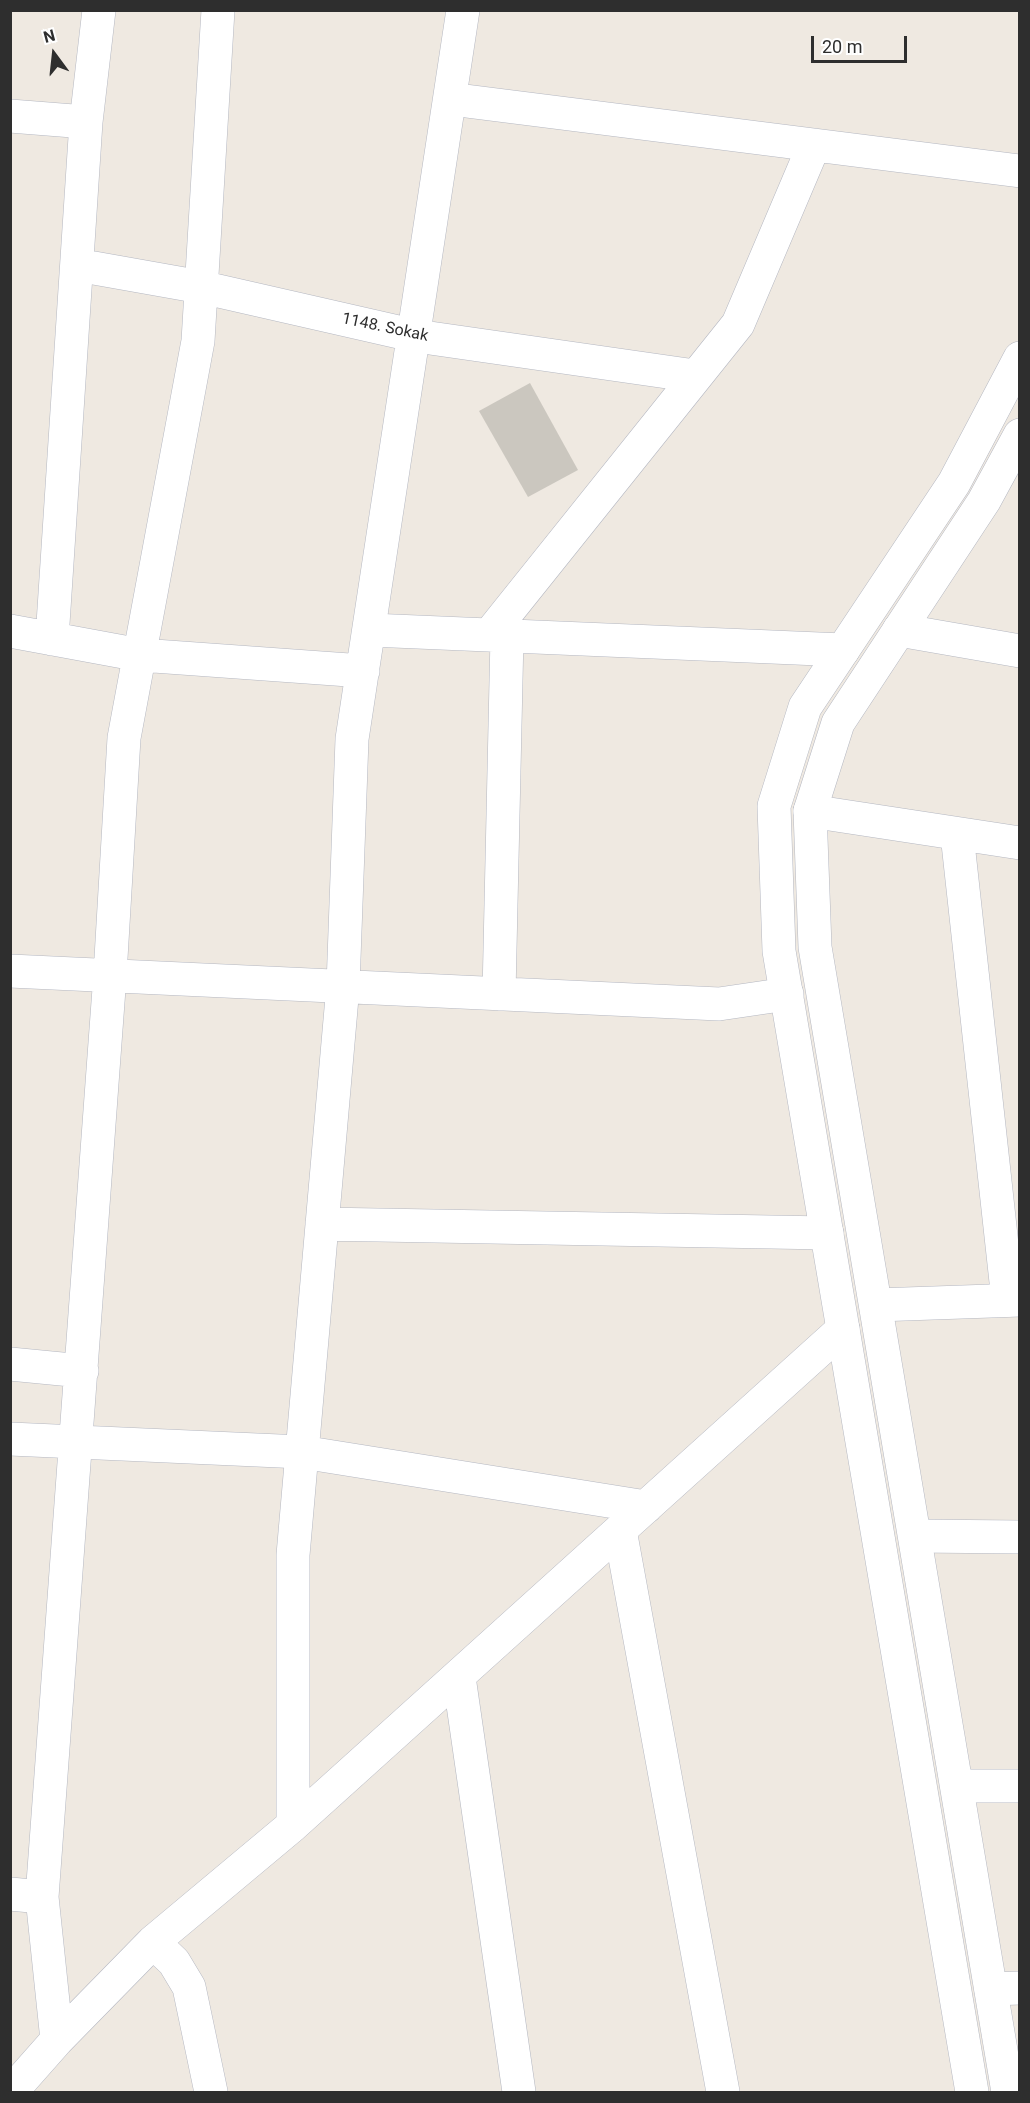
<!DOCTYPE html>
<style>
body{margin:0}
#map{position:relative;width:1030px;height:2103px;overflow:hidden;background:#efe9e1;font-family:Roboto,sans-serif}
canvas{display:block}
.frame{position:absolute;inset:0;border:12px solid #2e2e2e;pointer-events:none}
.north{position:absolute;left:24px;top:24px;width:60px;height:60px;-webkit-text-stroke:4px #fff;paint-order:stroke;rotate:345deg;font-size:16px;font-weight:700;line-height:24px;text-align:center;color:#2e2e2e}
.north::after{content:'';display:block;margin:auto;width:21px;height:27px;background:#2e2e2e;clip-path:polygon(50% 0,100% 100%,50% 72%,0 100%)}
.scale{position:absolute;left:811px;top:36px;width:96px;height:27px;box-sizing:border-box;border:3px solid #2e2e2e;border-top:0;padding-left:8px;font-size:18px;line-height:21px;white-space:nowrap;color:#2e2e2e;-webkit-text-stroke:4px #fff;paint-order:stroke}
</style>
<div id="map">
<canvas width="1030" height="2103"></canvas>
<div class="frame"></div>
<div class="north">N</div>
<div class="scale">20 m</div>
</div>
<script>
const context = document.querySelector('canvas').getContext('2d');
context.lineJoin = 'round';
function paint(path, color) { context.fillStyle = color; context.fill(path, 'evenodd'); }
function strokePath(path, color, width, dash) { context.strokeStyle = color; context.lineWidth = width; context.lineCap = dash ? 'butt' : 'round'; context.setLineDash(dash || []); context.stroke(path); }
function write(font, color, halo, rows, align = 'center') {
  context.font = font + ' Roboto,sans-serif'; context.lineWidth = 6; context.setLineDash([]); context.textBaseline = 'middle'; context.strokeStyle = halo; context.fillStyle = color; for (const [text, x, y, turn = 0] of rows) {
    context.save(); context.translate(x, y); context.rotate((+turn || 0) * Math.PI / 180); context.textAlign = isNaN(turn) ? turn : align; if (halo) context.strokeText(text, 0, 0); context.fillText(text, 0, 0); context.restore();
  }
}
const building = new Path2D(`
 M530,383l48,87 -50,27 -49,-86z`);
const minor = new Path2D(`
 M450,99l570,72
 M10,116l76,6
 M77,265l124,22 215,49 279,40
 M370,630l473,20
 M899,630l121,21
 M10,631l130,24 223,16
 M489,635l249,-311 76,-179
 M52,639l34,-517 13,-112
 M810,811l210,32
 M957,834l51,466
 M10,971l709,33 68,-10
 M499,994l8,-358
 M322,1224l505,9
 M10,1364l72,7
 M10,1439l292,13 344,55
 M620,1530l103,562
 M915,1536l105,1
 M459,1677l60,415
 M957,1786h63
 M293,1825v-270l50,-569 9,-247 111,-729
 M10,1894l32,3
 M153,1942l21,20 15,25 22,105
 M991,1989l29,-1
 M57,2040l-15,-143 68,-922 14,-237 74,-397 20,-331
 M11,2092l46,-52 96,-98 140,-117 550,-496`);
const tertiary = new Path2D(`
 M876,1305l144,-5`);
const secondary = new Path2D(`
 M972,2092l-193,-1141 -5,-145 31,-99 149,-224 66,-125
 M1008,2092l-193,-1145 -5,-136 28,-88 146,-222 36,-66`);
const streetNames = [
 ["1148. Sokak",385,328,12]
];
paint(building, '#cbc7bf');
strokePath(minor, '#b4b7c1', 34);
strokePath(tertiary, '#b4b7c1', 34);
strokePath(secondary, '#b4b7c1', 34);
strokePath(minor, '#fff', 33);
strokePath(tertiary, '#fff', 33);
strokePath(secondary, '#fff', 33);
write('16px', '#2e2e2e', '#fff', streetNames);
</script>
